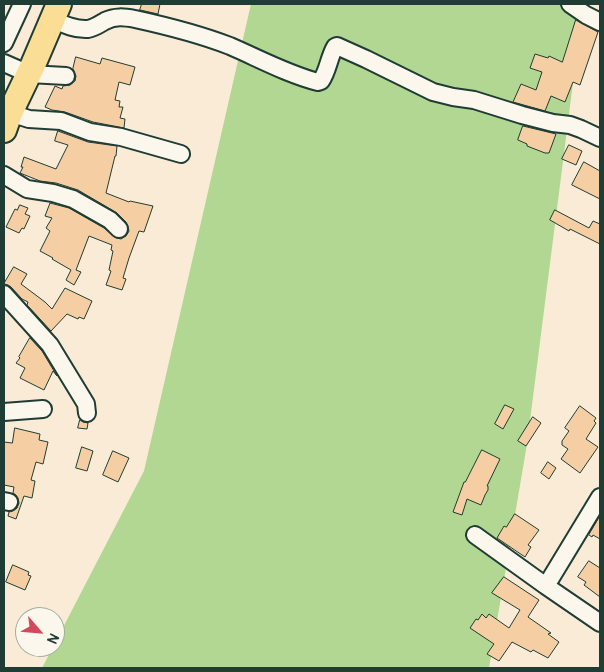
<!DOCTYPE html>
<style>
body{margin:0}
#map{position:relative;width:604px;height:672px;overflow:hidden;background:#f9ebd6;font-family:Pangolin,sans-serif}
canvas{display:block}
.frame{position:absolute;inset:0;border:5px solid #1f3d34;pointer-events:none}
.north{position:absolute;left:15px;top:607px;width:50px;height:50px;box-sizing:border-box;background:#fbf7ec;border:1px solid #a3ada2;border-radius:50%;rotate:117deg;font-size:14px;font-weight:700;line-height:20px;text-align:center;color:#1f3d34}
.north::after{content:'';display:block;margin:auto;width:18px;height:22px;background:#d1495b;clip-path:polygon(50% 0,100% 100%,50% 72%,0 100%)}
</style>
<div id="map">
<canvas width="604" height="672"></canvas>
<div class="frame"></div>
<div class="north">N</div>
</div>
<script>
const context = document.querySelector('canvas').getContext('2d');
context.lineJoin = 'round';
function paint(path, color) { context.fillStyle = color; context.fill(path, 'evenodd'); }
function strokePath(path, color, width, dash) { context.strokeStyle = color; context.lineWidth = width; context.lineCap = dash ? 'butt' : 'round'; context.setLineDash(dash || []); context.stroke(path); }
const green = new Path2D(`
 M251,4h332l-56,440 -38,224h-447l11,-21h2v-4l89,-172z`);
const building = new Path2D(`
 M142,4h18l-2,10 -18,-4z
 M576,20l22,12 -18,53 -7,-3 -8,20 -14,-6 -6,15 -32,-9 8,-18 15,6 6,-18 -12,-4 5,-14 13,4 1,-2 13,6z
 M76,57l24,7 2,-6 33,9 -5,18 -11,-3 -4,18 5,1 -1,6h4l-3,11 5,1 -1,9 -31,-6 -28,-10 -13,-2 -7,-3 10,-21 7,3 1,-3 7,-1 5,-4 1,-5 -3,-7z
 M523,126l33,8 -7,19h-4l-18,-7v-2l-9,-4z
 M58,131l30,11 29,4 -1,10h-1l-9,37 23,9 1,-1 23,5 -9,26 -5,-1 -10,27 -6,20 3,1 -4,11 -16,-5 5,-14 -2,-1 4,-19 -2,-1 1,-5 -23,-9 -13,34 5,2 -7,13 -8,-5 5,-10 -19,-11 1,-1 -13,-7 10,-20 -4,-3 6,-10 -7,-2 5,-13 19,5 35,20 12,10 5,1 5,-3 3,-5 -1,-5 -2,-4 -9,-9 -39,-23 -22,-7 -16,-2 -20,-8 3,-6h-2l3,-10 32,12 12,-24 -13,-4z
 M569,145l13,6 -6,14 -14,-6z
 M584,162l16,9v28l-28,-14z
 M20,205l8,3 -3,6 5,2 -6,13 -2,-1 -3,5 -13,-6 9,-18 2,1z
 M555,210l34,18 4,-7 7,3v20l-30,-15 -1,2 -19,-11z
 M14,267l13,7 -6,10 24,18 7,7 13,-21 27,13 -8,18 -5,-2 -1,2 -11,-5 -16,17 -24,-26 1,-3 -6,-3 -11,-12 -3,-2 -4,-1z
 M30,338l12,13 15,25 -4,-5 -9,19 -24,-12 5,-10 -9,-5 4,-5 -1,-1z
 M505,405l9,4 -11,20 -8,-5z
 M580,406l16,12 -2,3 2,2 -10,16 12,8 -18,26 -19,-14 7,-10 -6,-4v-4l7,-10 -4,-3z
 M533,417l8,6 -15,23 -8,-5z
 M80,420l3,2 5,1 -1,6 -9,-1z
 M15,428l25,6 -1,6 9,2 -5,22 -7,-2 -5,18 4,1 -3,17 -8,-2 -8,23 -8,-3 1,-4 4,-1 4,-3 2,-5 -1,-5 -2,-3 -3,-2 1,-6 -10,-2v-43l8,1z
 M82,447l11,4 -6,20 -11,-3z
 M482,450l18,9 -13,27h1v4l-3,5 -4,10 -14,-6 -5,16 -9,-3 11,-30h1z
 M113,451l16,7 -11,24 -15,-7z
 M548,462l8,6 -7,11 -8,-6z
 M515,514l24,16 -11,15 3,2 -6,10 -28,-19 7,-12 2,1z
 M599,518l1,1v20l-7,-4 -1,2 -3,-2z
 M589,561l11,7v29l-16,-12 2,-3 -8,-5z
 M13,565l16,7 -1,3 3,1 -6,14 -19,-8z
 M504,577l35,23 -11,17 23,16 -3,1 11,8 -11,16 -15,-8 -2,2 -19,-10 -13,19 -12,-7 7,-10 -24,-16 6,-9 2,1 4,-6 4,4 3,-4 20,14 11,-18 -28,-17z`);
const minor = new Path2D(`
 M570,4l16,11 14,7
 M52,19c11,5 23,11 36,10 6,-1 12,-5 17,-8 10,-5 19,-4 30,-2 32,7 64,15 95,27 28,12 57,28 88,36l3,-1c7,-10 8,-24 14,-34l2,-1 29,13 67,33 20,5 21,3 48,15 31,8 17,2 11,4 19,9
 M4,43l18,-39
 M4,63l25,11 37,2
 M10,113l19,6 32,2 29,11 31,5 60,17
 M4,175l23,14 26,4 20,6 37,21 9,9
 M4,294l46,51 36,59 1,9
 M4,412l39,-3
 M4,501l5,1
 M475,535l71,51 54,37
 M546,586l54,-89`);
const highway = new Path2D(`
 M4,130l6,-17 23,-48 26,-61`);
paint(green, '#b1d792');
paint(building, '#f5cea4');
strokePath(building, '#1f3d34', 1);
strokePath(minor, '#1f3d34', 20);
strokePath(highway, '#1f3d34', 28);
strokePath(minor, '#fbf7ec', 16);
strokePath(highway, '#fbde96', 24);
</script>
